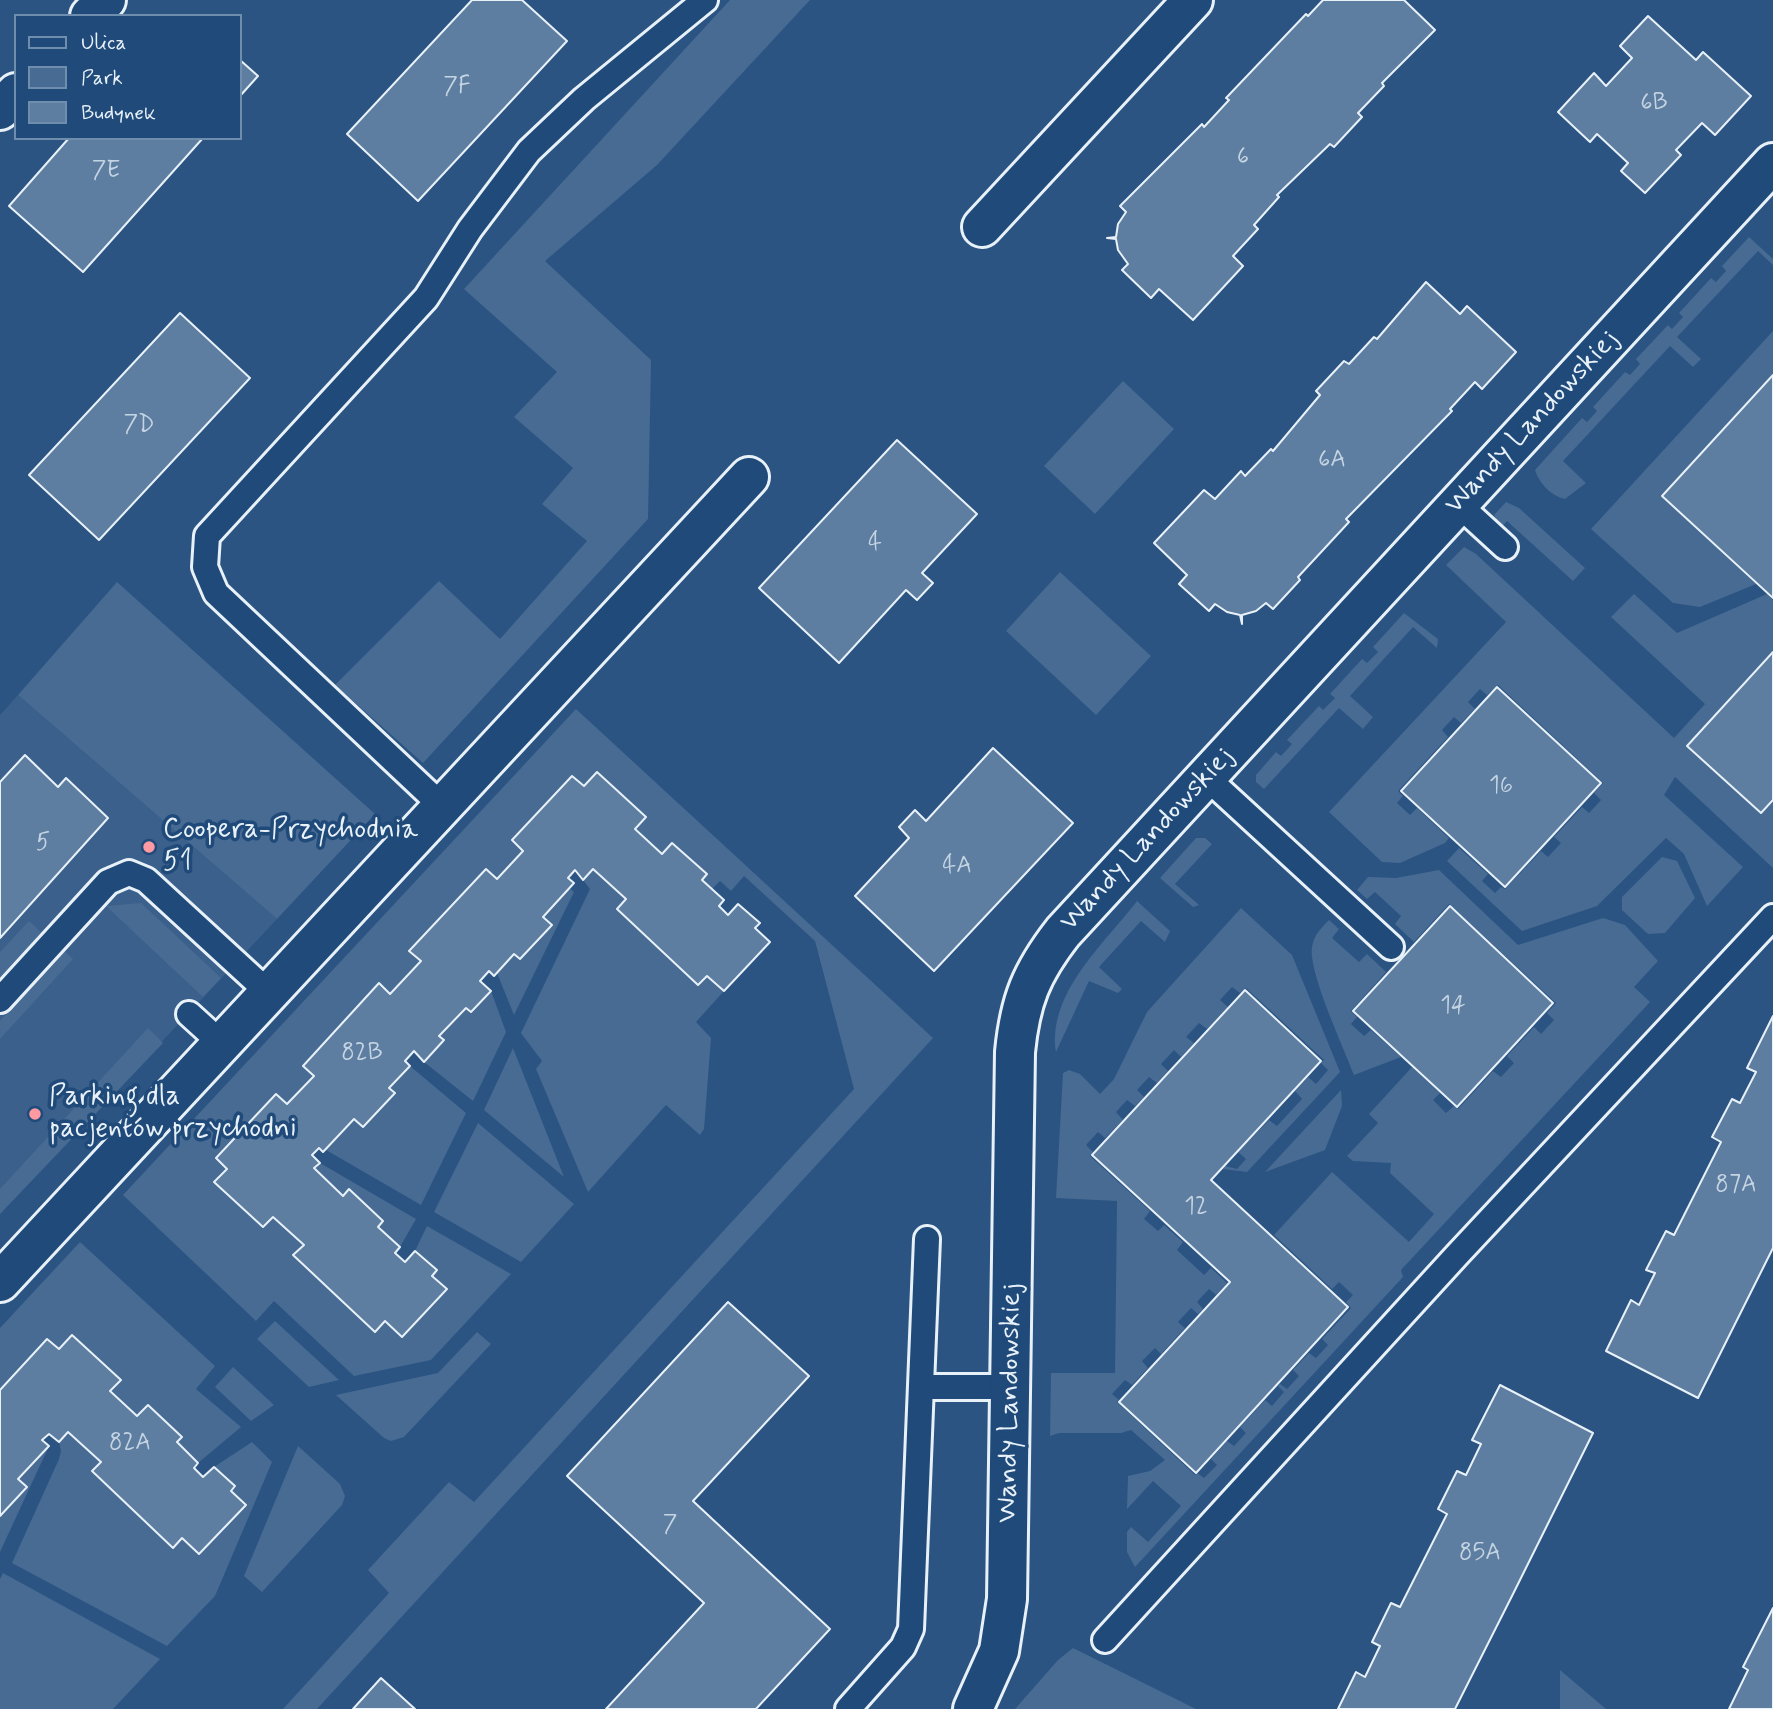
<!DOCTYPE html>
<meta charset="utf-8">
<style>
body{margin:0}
#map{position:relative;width:1773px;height:1709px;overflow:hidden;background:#2b5482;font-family:Mynerve,sans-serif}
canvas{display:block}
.legend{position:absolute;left:14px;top:14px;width:228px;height:126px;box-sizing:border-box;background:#1f4a7a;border:2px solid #6f8dac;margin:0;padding:9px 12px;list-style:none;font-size:21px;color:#e8f1f8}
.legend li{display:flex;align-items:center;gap:14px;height:35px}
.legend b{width:35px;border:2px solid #6f8dac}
</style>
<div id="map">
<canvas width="1773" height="1709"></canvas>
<ul class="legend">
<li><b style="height:9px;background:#1f4a7a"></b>Ulica</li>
<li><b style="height:19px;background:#476b93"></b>Park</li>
<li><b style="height:19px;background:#5d7da1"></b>Budynek</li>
</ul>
</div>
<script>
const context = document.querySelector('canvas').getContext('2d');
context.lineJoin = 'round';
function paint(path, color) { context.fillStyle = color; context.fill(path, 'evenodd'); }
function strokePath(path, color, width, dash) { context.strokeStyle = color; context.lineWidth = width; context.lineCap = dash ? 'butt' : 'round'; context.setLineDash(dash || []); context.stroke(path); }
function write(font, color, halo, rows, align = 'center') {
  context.font = font + ' Mynerve,sans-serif'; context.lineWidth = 7; context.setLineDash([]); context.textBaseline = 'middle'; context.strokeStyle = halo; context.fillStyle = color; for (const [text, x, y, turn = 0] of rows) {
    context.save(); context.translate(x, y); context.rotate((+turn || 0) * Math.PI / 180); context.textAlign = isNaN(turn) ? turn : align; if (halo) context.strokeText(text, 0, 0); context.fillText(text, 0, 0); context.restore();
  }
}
const built = new Path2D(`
 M18,695l259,224 -277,295v-499z`);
const green = new Path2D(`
 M730,0h80l-153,165 -112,96 106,99 -3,159 -225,244 -88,-78 104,-104 61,58 87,-98 -45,-37 31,-36 -59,-51 43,-45 -93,-83z
 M1749,237l24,22v6l-15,-14 -81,86 24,22 -8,8 -23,-21 -107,115 23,22 -21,16c-14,-3 -26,-16 -30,-29l47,-52 5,4 10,-11 -4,-4 32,-35 5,3 10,-11 -4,-5 32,-34 4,4 11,-12 -4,-4 32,-35 5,4 10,-11 -4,-5z
 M1773,331v43l-112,122 95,88 -56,23 -27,-4 -82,-74z
 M1123,381l51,48 -79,85 -51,-48z
 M1506,502l13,6 66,60 -12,13 -66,-60 -6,7 -7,-13z
 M1464,547l12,7 198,184 31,-34 -94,-87 23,-23 43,39 90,-39 6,6v51l-86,95 74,68 12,-12v66l-98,-91 -11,18 79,72 -36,39 -23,-52 -18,-16 -69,68 -75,25 -75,-70 12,-13 29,26 -6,7 13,12 6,-6 4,2 36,-38 7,6 13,-14 -7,-6 28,-30 7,6 12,-13 -7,-7 9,-10 -105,-98 -11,10 -7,-6 -12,13 7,7 -14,14 -7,-6 -12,13 6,7 -50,54 5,5 -6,7 13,12 7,-7 32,30 -4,5 -45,20 -18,-1 -53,-50 177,-190 -60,-57z
 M1060,572l91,84 -55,59 -90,-84z
 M117,582l258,232 -98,105 -259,-224z
 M1404,613l34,26 -1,9 -24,-21 -63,69 23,21 -10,12 -24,-21 -75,81 -8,-7v-7l20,-23 5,4 11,-12 -5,-4 32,-34 4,4 12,-12 -5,-4 32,-35 5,4 11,-11 -5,-5z
 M576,709l357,329 -616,671h-34l106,-116 -21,-23 81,-88 25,20 380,-413 -39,-148 -71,-65 -13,15 -11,-10 -8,8 -10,-9 4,-6 -33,-31 -11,11 -27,-25 11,-12 -49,-44 -13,13 -12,-10 -59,64 10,11 -26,28 -12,-9 -75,81 11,10 -31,33 -11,-10 -76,81 11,11 -27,28 -11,-10 -60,64 11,11 -12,14 48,44 10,-10 31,28 -10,11 81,75 10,-10 18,16 44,-47 -15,-14 4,-6 -21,-19 12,-25 84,48 -80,86 -77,16 -80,-75 -18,20 -133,-126z
 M1196,838h9l7,6 -37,40 24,21 -6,2 -33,-29z
 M1662,857l15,4 18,37 -30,35 -17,1 -26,-24v-13z
 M593,869l33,30 -9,10 81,76 9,-9 17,15 -28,31 15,16 -7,91 -4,6 -34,-30 -78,87 -52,-123 6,-8 -21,-28 69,-144 -7,-9z
 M1439,870l79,75 85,-27 22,7 33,36 -24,26 16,15 -249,268 2,7 -268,290 -8,-15v-20l4,-5 17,15 33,-36 -28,-25 -26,28 1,-33 22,-5 15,-11 -34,-30 -10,3h-62l-9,3 1,-63h64l2,-172 -61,-3 7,-125 6,-3 11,4 20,20 14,-15 33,-67 94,-104 51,47 48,117 -93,100 -24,-3 2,-3 12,3 9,-10 -8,-7 31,-32 8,6 25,-27 -7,-8 13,-14 8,7 12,-14 -7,-7 3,-3 -78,-72 -6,5 -8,-6 -12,13 8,7 -21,22 -8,-6 -13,14 8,6 -13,14 -7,-7 -13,14 7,7 -11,12 -8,-6 -12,13 7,7 -9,9 -8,-6 -11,12 7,8 -18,18 -7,-6 -12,13 7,7 -3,4 60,55 -6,8 14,12 6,-6 19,17 -6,8 27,25 7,-7 16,15 -11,12 -7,-6 -12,13 6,7 -5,5 -7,-6 -13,14 7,6 -24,26 -6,-6 -13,13 6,7 -16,17 -7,-5 -13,14 7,6 -2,2 78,73 2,-2 7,5 13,-13 -6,-6 16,-18 7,5 12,-13 -6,-6 25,-27 7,6 12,-14 -6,-6 2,-2 7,5 12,-13 -6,-6 16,-17 7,5 12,-13 -6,-6 29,-31 -5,-6 7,-7 -14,-13 -7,7 -58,-54 58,-63 77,70 25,-28 -44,-41 1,-10 -38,-2 -6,-5 31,-33 -9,-9 43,-47 28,26 -7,7 13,13 8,-7 4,3 35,-38 8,6 13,-14 -7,-7 27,-29 7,7 13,-14 -7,-7 9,-10 -107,-99 -35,38 -19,-18 6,-8 -26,-24 -8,7 -10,-9 11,-13 28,1z
 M569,888l5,4 -60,123 -17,-42 17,-19 7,4 31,-33 -9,-8z
 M1137,901l33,30 -5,11 -24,-21 -42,46 23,22 -4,4 -29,-12 -33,71c-9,-59 49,-109 81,-151z
 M141,903l80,75 -18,19 -97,-91z
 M1329,920l10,9 -7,9 27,24 8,-8 19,18 -35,39 6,6 -6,7 13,12 7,-6 30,27 -47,18c-10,-27 -46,-103 -42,-128 2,-12 9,-19 17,-27z
 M29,921l14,13 -43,48v-30z
 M64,951l9,8 -73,80v-18z
 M491,991l15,41 -33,69 -49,-39 20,-21 -5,-5 27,-28z
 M148,1028l15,15 -163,171v-25z
 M513,1048l51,129 -80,-67z
 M410,1066l56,47 -45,92 -95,-55 28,-31 9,8 32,-33 -6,-6z
 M1341,1090l1,16 -17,44 -60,22z
 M478,1123l96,81 -53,58 -87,-50z
 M320,1163l96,56 -16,28 -22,-20 5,-6 -33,-31 -7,6 -29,-28z
 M80,1242l135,124 -19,23 45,38 -43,36 -21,-21 4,-5 -33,-32 -11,11 -27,-25 11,-11 -49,-45 -13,14 -12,-10 -47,51v-62z
 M275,1321l64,59 -30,7 -52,-48z
 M477,1332l14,12 -87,93 -13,4 -7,-3 -48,-43 102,-22z
 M233,1367l41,38 -23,16 -36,-34z
 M68,1432l33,30 -9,10 81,75 9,-9 17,16 47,-49 -15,-14 3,-5 -20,-19 38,-25 20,20 -57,134 -48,50 -155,-83 47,-104 2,-8 -2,-9z
 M49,1446l-49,106v-36l27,-28 -9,-9z
 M298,1446l42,38 5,12 -3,9 -80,87 -18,-16z
 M3,1573l157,86 -47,50h-113v-130z
 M1073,1648l123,61h-181l43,-49z
 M1560,1670l46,39h-46z`);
const building = new Path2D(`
 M472,0h50l45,41 -149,160 -71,-67z
 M1323,0h81l31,30 -53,53 2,3 -26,27 4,4 -28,30 -4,-3 -53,51 2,2 -25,28 4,4 -25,27 10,10 -50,54 -34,-31 -8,9 -29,-28 6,-6 -10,-14 -2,-11 -9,-1 9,-1 2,-13 8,-12 -6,-6 82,-82 2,3 25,-27 -3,-2 80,-84 2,2z
 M1648,16l48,44 7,-8 48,44 -36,39 -13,-12 -26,27 5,5 -36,38 -24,-22 7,-8 -31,-29 -7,8 -32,-30 36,-39 12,13 26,-28 -12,-12z
 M240,60l18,16 -18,20z
 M69,138h134l-120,134 -74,-66z
 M1426,282l34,32 7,-8 49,46 -34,37 -7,-7 -25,27 2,2 -106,108 3,3 -51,55 2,3 -27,29 -7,-6 -10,8 -14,4v9l-2,-9 -13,-3 -12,-8 -6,7 -30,-27 8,-9 -33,-32 50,-53 11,9 26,-28 4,5 26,-27 2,2 47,-56 -4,-4 28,-30 5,3 25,-27 3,2z
 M180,313l70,65 -151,162 -70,-65z
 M1773,375v223l-111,-102z
 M897,440l80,74 -55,59 11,10 -16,17 -11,-10 -67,73 -80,-75z
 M1773,652v148l-12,13 -74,-67z
 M1497,687l104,96 -96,104 -104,-96z
 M993,748l80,75 -139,148 -79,-75 54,-58 -10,-11 16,-17 11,11z
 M25,755l33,32 8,-9 42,40 -108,120v-156z
 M597,772l49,45 -11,12 27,25 10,-11 35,31 -5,6 22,20 -5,6 9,9 10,-11 22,19 -5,5 15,14 -46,49 -17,-15 -9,9 -81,-76 9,-10 -33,-30 -10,11 -8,-10 -7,8 6,5 -31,34 9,8 -32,34 -6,-5 -20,22 -5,-5 -9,10 11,10 -20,21 -5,-4 -27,28 5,4 -20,22 -10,-11 -9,10 5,5 -21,22 6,5 -32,34 -9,-8 -31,33 -4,-4 -7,7 8,8 -6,5 29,28 6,-7 34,32 -5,6 22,20 -5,6 10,9 10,-11 22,19 -5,6 15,13 -45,48 -17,-16 -10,11 -82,-77 11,-10 -31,-28 -10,10 -49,-45 13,-13 -11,-11 60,-64 11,10 27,-28 -11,-10 76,-83 11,11 31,-33 -12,-10 77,-82 11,10 26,-28 -11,-11 60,-64 12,10z
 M1450,906l103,97 -96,104 -104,-96z
 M1245,990l76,71 -110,119 137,127 -152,166 -77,-71 111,-120 -138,-127z
 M1773,1016v232l-75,150 -92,-47 25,-51 8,5 16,-32 -9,-3 20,-39 8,4 47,-93 -9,-5 20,-38 8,4 16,-31 -9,-4z
 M728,1302l81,74 -116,125 137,128 -74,80h-150l98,-106 -137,-127z
 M72,1335l49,45 -11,11 27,25 11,-11 34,32 -5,5 21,21 -4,5 9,9 11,-10 21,19 -4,5 15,14 -47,49 -17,-16 -9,10 -81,-77 9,-9 -33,-30 -9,10 -10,-8 -7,6 7,6 -31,33 9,8 -27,29v-126l47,-51 12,10z
 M1500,1385l93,48 -80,161 -58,115h-117l18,-37 9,5 15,-31 -8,-4 19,-39 9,4 47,-93 -9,-5 19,-38 9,4 15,-31 -9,-4z
 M1773,1608v101h-44l19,-39 -5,-3z
 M381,1678l34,31h-62z`);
const lane = new Path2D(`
 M1458,504l47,43
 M1206,777l185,170
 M442,806l-226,-213 -11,-26 2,-31 219,-238 44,-69 59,-78 55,-52 121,-99
 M0,1000l108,-118 21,-9 17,7 123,113
 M189,1014l33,30
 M921,1387h90
 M1105,1640l352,-385 316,-338
 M848,1709l55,-62 8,-18 16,-390`);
const street = new Path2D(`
 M90,16l16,-16
 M0,110l16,-17
 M982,227l211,-227
 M0,1282l749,-805
 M973,1709l26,-58 8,-52 8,-547c5,-51 16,-79 48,-120l710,-769`);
const markers = [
 [149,847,7,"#ff9aa2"],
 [35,1114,7,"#ff9aa2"]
];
const numberNames = [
 ["7F",457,88],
 ["6B",1654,104],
 ["6",1243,158],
 ["7E",106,172],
 ["7D",139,426],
 ["6A",1332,461],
 ["4",875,544],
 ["16",1501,787],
 ["5",43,844],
 ["4A",957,867],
 ["14",1453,1007],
 ["82B",362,1054],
 ["87A",1736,1186],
 ["12",1196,1208],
 ["82A",130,1444],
 ["7",670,1526],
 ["85A",1480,1554]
];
const streetNames = [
 ["Wandy Landowskiej",1533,423,-47],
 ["Wandy Landowskiej",1148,840,-47],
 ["Wandy Landowskiej",1011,1403,-89]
];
const poiNames = [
 ["Coopera-Przychodnia",163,831],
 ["51",163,863],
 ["Parking dla",49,1098],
 ["pacjentów przychodni",49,1130]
];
paint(built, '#3a608b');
paint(green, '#476b93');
paint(building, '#5d7da1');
strokePath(building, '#e8f1f8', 2);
strokePath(lane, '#e8f1f8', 30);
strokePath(street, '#e8f1f8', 44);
strokePath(lane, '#1f4a7a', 24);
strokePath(street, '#1f4a7a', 38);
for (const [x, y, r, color] of markers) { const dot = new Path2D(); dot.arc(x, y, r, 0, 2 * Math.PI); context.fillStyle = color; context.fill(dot); strokePath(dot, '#1f4a7a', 2.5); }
write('24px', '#c5d4e2', null, numberNames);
write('28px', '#e8f1f8', '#1f4a7a', streetNames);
write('28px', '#e8f1f8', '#1f4a7a', poiNames, 'left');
</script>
